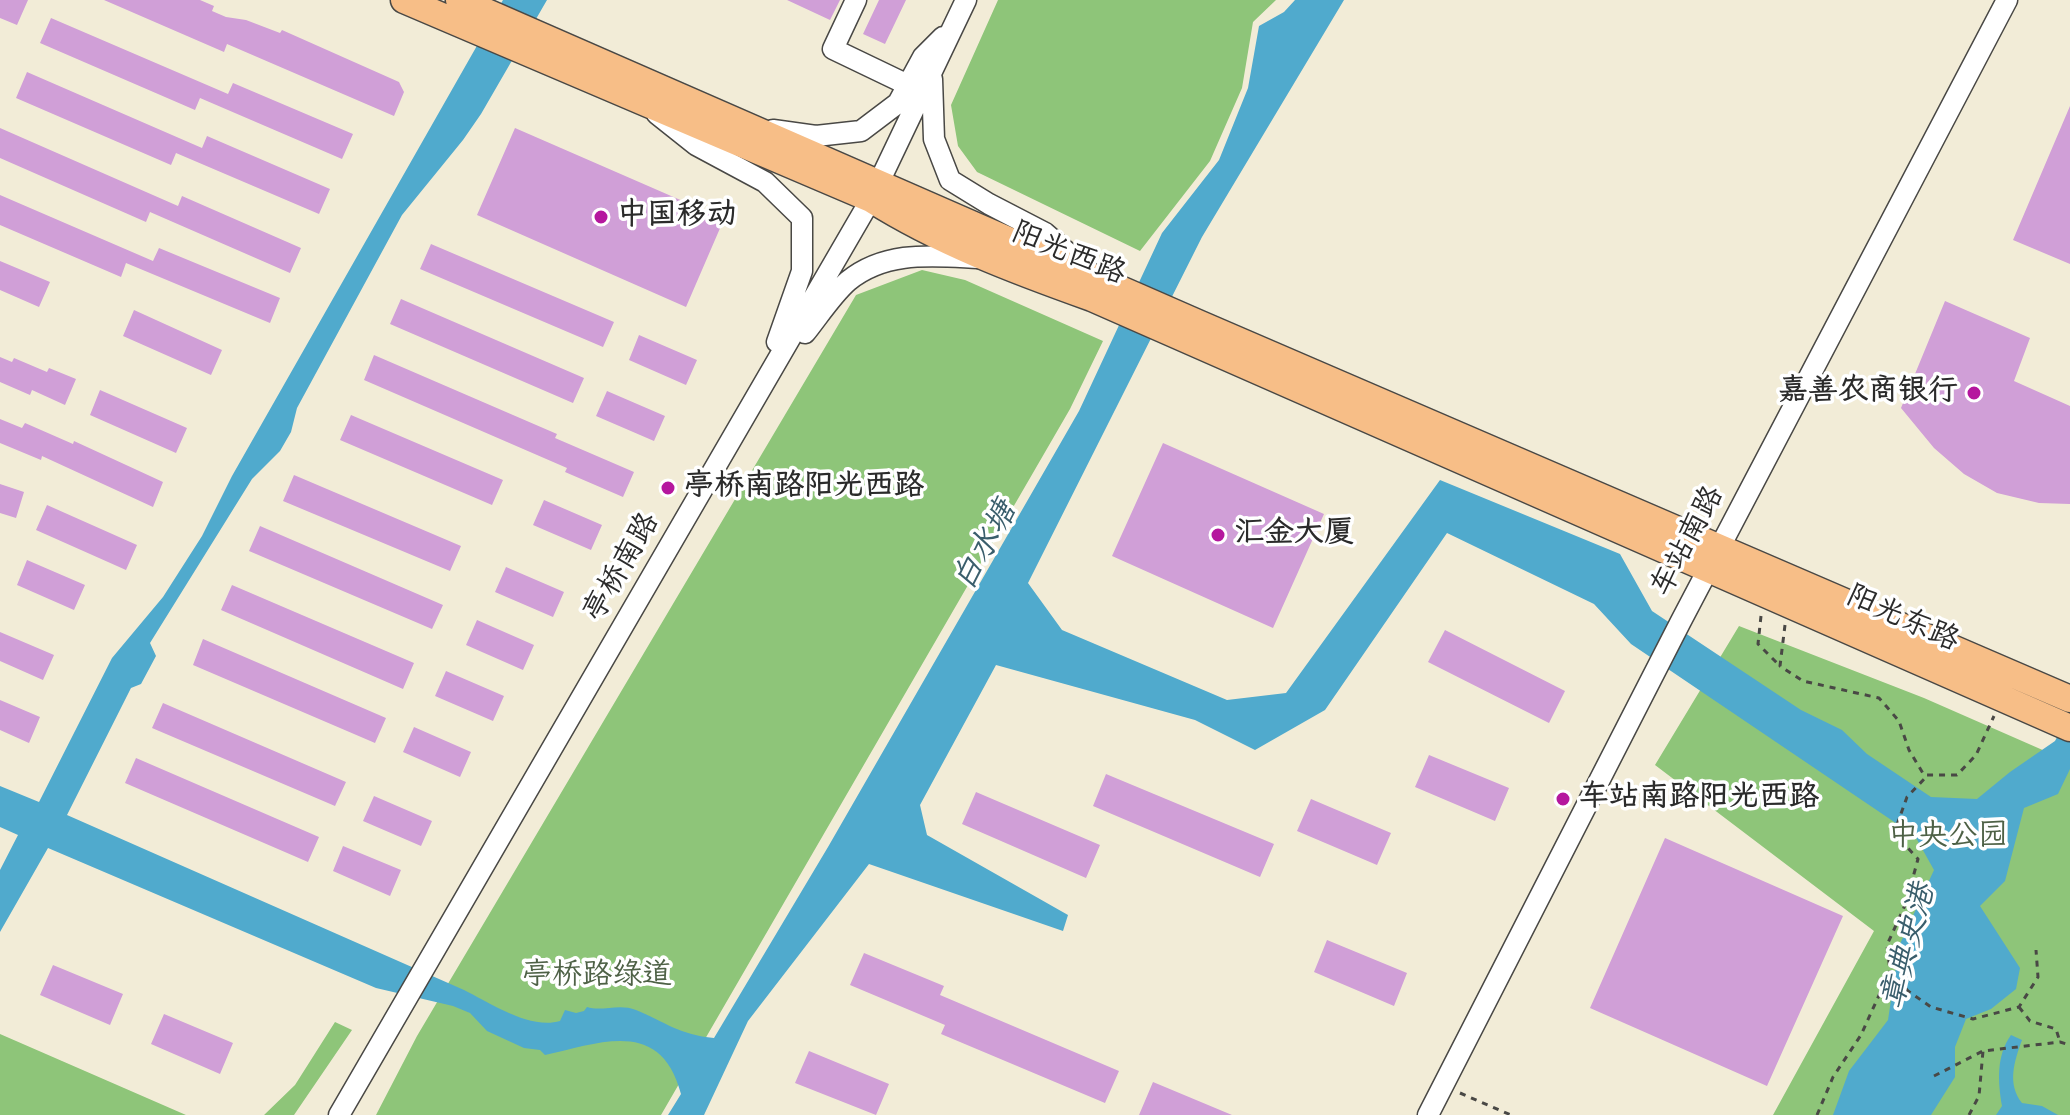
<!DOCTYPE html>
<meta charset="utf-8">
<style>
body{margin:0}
canvas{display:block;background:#f2ecd7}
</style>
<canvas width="2070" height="1115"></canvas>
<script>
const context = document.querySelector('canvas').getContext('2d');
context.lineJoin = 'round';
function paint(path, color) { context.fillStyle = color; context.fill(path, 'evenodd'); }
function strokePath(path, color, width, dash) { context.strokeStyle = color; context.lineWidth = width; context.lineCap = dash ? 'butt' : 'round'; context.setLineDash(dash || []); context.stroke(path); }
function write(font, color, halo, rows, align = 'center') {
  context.font = font + ' Mynerve,"LXGW WenKai TC",sans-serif'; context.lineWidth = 7; context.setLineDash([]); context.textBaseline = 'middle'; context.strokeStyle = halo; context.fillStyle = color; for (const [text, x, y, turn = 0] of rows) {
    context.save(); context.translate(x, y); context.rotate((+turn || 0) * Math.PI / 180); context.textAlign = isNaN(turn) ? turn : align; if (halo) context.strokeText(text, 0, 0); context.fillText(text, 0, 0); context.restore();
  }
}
const green = new Path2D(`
 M998,0h278l-23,22 -11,66 -32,73 -70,90 -163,-79 -19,-26 -7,-41z
 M922,270l43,10 138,61 -33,68 -409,706h-285l41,-79 439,-741z
 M1739,626l185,72 146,64v353h-297l101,-184 -219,-166z
 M335,1022l17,8 -58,85h-30l31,-30z
 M0,1034l186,81h-186z`);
const water = new Path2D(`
 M503,0h44l-66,114 -18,26 -61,75 -105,193 -6,24 -11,19 -28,28 -102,164 6,13 -15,28 -10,4 -64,127 397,175c26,13 66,40 96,31l5,-11 11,3 8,-2 3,-4c15,5 32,-4 49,3 29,12 44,25 78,28l114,-191 251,-436 83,-178 57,-73 29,-72 11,-62 25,-14 11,-12h49l-142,237 -174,346 34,47 165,70 59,-7 154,-213 180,74 32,57 149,99 41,20 25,24 64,43 46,2 33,-27 45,-31 15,-29v57l-12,25 -34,14 -19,73 -25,25 40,62 -4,21 -25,20 -25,10 -11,28v30l-24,38h-98l16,-44 39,-51 11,-74 35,-76 -19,-34 -284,-192 -37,-40 -147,-71 -122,177 -70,40 -60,-30 -199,-55 -76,140 7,30 141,80 -5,16 -194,-67 -121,157 -44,94h-36l13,-21c-20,-76 -79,-52 -136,-39l-5,-5 -16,-2 -37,-17 -17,-18 -17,-7 -77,-18 -328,-140 -48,84v-62l18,-35 -18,-8v-41l39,16 73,-144 51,-61 39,-61 30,-60z
 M2011,1035l11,5c-8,22 -15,44 0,63l20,3 16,9h-62l6,-9c-4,-24 -6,-50 9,-71z`);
const building = new Path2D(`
 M0,0h28l-11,25 -17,-7z
 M104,0h96l14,6 -2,5 14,6 20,3 34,13 2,-3 117,52 5,10 -10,24 -167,-72 -3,8z
 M787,0h53l-10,20z
 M879,0h27l-21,44 -22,-10z
 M51,18l177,76 5,-11 120,51 -11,25 -142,-61 -5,12 -155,-67z
 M27,72l175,76 5,-12 123,53 -11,25 -143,-61 -5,12 -155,-67z
 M2070,106v158l-57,-24z
 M0,128l178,78 4,-10 119,52 -11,25 -140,-61 -4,10 -146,-64z
 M515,128l209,91 -38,88 -209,-92z
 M0,195l153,66 6,-13 121,50 -10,25 -144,-60 -5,14 -121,-52z
 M431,244l183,78 -11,25 -183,-78z
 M0,261l50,21 -11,25 -39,-17z
 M401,299l183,79 -11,25 -183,-79z
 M1945,301l85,37 -16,43 56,25v98l-31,-1 -42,-10 -33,-19 -30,-26 -33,-40z
 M134,310l88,40 -11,25 -88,-39z
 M639,335l58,25 -11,25 -57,-25z
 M374,355l183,79 -2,4 79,34 -11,25 -58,-25 2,-4 -203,-88z
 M0,357l12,5 2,-4 33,14 2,-4 27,11 -11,26 -33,-15 -2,5 -30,-13z
 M100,390l87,38 -11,25 -86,-38z
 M607,391l58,25 -11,25 -58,-25z
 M351,415l152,65 -11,25 -152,-65z
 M0,419l22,9 3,-5 48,21 1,-3 89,41 -10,25 -111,-51 -1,4 -41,-17z
 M1163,443l161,71 -51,114 -161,-72z
 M294,475l167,71 -11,25 -167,-70z
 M0,484l24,8 -8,26 -16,-5z
 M544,500l58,25 -11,25 -58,-25z
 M47,505l90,40 -11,25 -90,-40z
 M260,526l183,79 -11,24 -183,-78z
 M27,560l58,25 -11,25 -57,-25z
 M506,567l58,25 -11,25 -58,-25z
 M232,585l182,78 -11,26 -182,-79z
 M477,620l57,25 -11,25 -57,-25z
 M1445,630l120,61 -16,32 -121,-61z
 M0,632l54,23 -11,25 -43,-19z
 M203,639l183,79 -11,25 -182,-78z
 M446,671l58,25 -11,25 -58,-25z
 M0,700l40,17 -11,26 -29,-13z
 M163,703l183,79 -11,24 -183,-78z
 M414,727l57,25 -11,25 -57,-25z
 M1429,755l80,33 -14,33 -80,-34z
 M136,758l183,79 -11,25 -183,-79z
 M1106,774l168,70 -14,33 -167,-71z
 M976,792l124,53 -14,33 -124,-54z
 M374,796l58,25 -11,25 -58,-25z
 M1311,799l80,34 -14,32 -80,-34z
 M1665,838l178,78 -76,170 -177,-78z
 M343,846l58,24 -11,26 -57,-25z
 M1327,940l80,33 -13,33 -80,-34z
 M864,953l80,33 -4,9 179,76 -14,32 -164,-69 4,-9 -95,-40z
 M53,965l70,29 -13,31 -70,-30z
 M164,1014l69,29 -13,31 -69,-30z
 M809,1051l80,33 -13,31 -81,-32z
 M1153,1082l79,33h-93z`);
const path = new Path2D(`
 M1761,616l-3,28 22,22
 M1785,625l-5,41 23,15 76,17 20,23 10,29 15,25h33l19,-20 18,-39
 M1890,971l18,20 23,16 42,12 46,-12 19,-30 -2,-27
 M2019,1007l11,14 26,8 4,13
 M1934,1076l49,-25 77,-9 10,3
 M1460,1093l51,22
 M1817,1115l16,-38 28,-42 29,-64 -3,-26 19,-42 12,-44 -24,-26 13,-36 21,-22
 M1969,1115l10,-19 4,-45`);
const minor = new Path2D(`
 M856,0l-23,49 75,36
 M932,79l2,60 16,41 39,24 56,29 39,34
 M657,114l39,31 69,37 37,36v53l-25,71
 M773,130l43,6 45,-5 37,-28 25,-46 20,-20
 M805,333c13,-16 27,-38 43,-52 38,-31 85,-25 130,-23
 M339,1115l532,-916 95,-199
 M1428,1115l253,-494 326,-621`);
const major = new Path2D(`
 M404,0l467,199c68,43 145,72 221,99l978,430
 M459,0l741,324 870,375`);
const markers = [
 [601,217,8,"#b5179e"],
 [1974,393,8,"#b5179e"],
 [668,488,8,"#b5179e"],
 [1218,535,8,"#b5179e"],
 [1563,799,8,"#b5179e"]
];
const poiNames = [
 ["中国移动",617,217],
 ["嘉善农商银行",1958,393,"right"],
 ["亭桥南路阳光西路",684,488],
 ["汇金大厦",1234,535],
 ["车站南路阳光西路",1579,799]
];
const streetNames = [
 ["阳光西路",1068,255,22],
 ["车站南路",1689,542,-62],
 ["亭桥南路",623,568,-60],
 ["阳光东路",1902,620,24]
];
const parkNames = [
 ["中央公园",1948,838],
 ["亭桥路绿道",597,977]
];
const waterNames = [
 ["白水塘",987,547,-61],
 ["章典史港",1910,947,-75]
];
paint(green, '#8ec579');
paint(water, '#50aacd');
paint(building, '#d09fd7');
strokePath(minor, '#494845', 23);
strokePath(major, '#494845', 29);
strokePath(path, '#494845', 3, [6, 6]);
strokePath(minor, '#fff', 20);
strokePath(major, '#f7be87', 26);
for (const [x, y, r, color] of markers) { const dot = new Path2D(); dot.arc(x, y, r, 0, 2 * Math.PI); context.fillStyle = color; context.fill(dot); strokePath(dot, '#fff', 3); }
write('bold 30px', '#2b2b2b', '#fff', poiNames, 'left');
write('30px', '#2b2b2b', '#fff', streetNames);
write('30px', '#4e6146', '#fff', parkNames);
write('italic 32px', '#3a5e6c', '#fff', waterNames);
</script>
